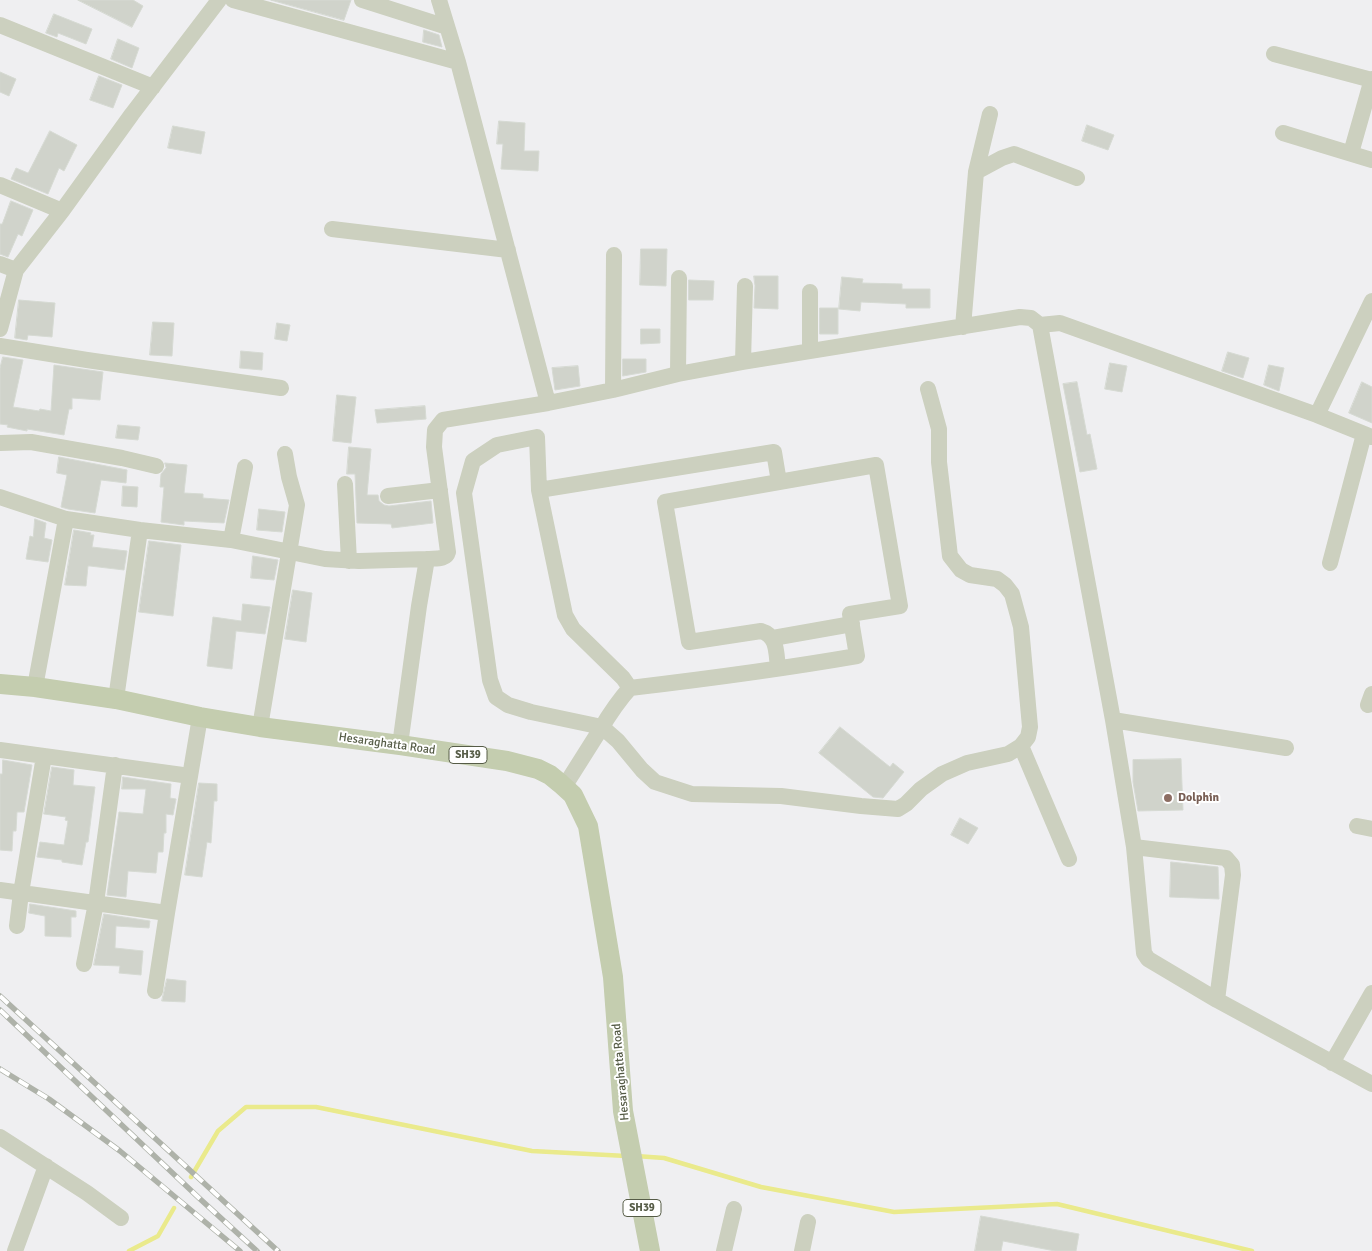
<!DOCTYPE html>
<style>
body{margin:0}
canvas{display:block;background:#efeff1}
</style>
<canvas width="1372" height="1251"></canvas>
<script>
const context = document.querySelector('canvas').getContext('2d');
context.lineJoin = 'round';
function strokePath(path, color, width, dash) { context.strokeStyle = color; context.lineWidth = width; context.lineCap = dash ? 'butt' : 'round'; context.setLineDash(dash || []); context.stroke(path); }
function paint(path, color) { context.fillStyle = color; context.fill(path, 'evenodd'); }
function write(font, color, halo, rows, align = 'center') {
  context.font = font + ' Signika,sans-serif'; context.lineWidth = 4; context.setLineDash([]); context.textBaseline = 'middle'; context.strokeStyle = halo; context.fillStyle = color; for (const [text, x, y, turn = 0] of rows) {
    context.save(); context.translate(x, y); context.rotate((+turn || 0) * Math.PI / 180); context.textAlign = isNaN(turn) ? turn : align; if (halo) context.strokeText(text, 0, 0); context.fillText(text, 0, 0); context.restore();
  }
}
const stream = new Path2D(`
 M636,1156l28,2 97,29 133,25 163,-8 195,47
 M191,1177l27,-46 28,-24h70l216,44 94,5
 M129,1251l29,-15 16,-28`);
const building = new Path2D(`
 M78,0h55l10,6 -11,21z
 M271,0h80l-7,20z
 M54,14l38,15 -6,15 -28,-11 -1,4 -11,-4z
 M424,30l15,5 3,12 -19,-5z
 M118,39l21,9 -7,20 -21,-9z
 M0,72l16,7 -7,17 -9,-4z
 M99,76l23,9 -9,23 -23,-8z
 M499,121l26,2 -1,28h15l-1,20 -37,-2 2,-25h-6z
 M1087,125l27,10 -6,15 -26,-9z
 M173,126l32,6 -4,22 -33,-6z
 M50,131l27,14 -13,26 -5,-3 -11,26 -37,-15 5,-11 12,5z
 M11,201l22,9 -11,26 -4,-2 -10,23 -8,-3v-30h2z
 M641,249h26l-1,37 -26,-1z
 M754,276h24v33l-24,-1 1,-22z
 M842,277l21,2 -1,4 40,1v5h28v19h-24v-4l-45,-2 -1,9 -21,-2z
 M689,280l25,1 -1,19h-24z
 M19,300l36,3 -3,34 -24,-2 -1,5 -12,-2z
 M820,308h18v26h-18z
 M153,322l21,1 -2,33 -22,-1z
 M277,323l13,2 -3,16 -12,-2z
 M641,329h19v14l-19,1z
 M241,351l22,2 -1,17 -22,-2z
 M1228,352l21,6 -6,20 -21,-7z
 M3,357l20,3 -10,47 26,4 1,-2 11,2 3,-46 49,7 -3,28 -28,-2v11h-3l-5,26 -37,-6v2l-20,-4 1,-2 -8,-1v-56z
 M623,359h23v13l-23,4z
 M1110,363l17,3 -5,26 -17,-3z
 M1269,365l15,3 -5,23 -15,-6z
 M578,366l2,20 -25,4 -3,-22z
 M1077,382l10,53 3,-1 7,35 -17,3 -17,-88z
 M1362,382l10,5v36l-23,-10z
 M337,395l19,2 -5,46 -18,-2z
 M425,406l1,13 -49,4 -2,-13z
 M118,425l22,2 -2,13 -22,-2z
 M349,447l22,2 -4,46h11l1,6 5,4 5,1 42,-5 2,22 -41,5 -1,-4 -34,-1 -2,-49h-8z
 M59,457l68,13 -1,13 -25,-3 -6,33 -27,-4 -7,-2 6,-32 -10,-2z
 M165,463l22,2 -3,28 19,1v4l26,2 -5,23 -40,-2v4l-23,-3 3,-35h-4l1,-13 5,-6z
 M123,486l15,1 -1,20 -15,-1z
 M259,509l26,3 -3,20 -25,-2z
 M35,519l11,4 -2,15 8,2 -4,22 -22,-3 4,-23 3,1z
 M74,530l17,3 -1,2h4l-2,12 35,4 -3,19 -34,-4h-2l-2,20 -21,-1z
 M149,541l32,4 -8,71 -34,-4z
 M253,556l25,4 -4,20 -23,-2z
 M293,590l19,3 -6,49 -21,-3z
 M243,604l27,3 -5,27 -29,-3 -4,38 -25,-3 6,-49 28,4z
 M840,727l50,40 3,-4 11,9 -21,26 -10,-1 -54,-44z
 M1181,759l2,51 -45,1 -5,-29v-22z
 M3,760l29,5 -8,47h-7l-1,19h-3l-1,20 -12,-1v-76h2z
 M52,767l22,3 -1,15 22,2 -7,55h-2l-4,23 -20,-3v-2l-25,-3 3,-15 24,3 4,-24 -3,-1 1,-3 -22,-3z
 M123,777l48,7 -1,14 6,1 -3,16 -7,-1v19h-2l-1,19h-5l-2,21 -28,-2 -2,26 -19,-2 12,-83 24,2 3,-25h-24z
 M199,783l18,1v17h-3l-3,42 -4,-1 -5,35 -17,-2z
 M960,818l18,10 -10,16 -17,-9z
 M1171,862l47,5 1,32 -49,-2z
 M30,904l46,7v6h-5v20l-26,-1v-20l-16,-3z
 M104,914l46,7 -1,7 -33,-2 -1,22 28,3 -2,24 -22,-2 1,-7 -26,-1z
 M167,979l19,2 -1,21 -23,-1z
 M981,1216l98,18 -3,17h-21l-52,-10 -2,10h-26z`);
const minor = new Path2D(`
 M233,0l225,62
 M362,0l85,27
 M439,0l19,62 90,341
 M0,25l153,62
 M1274,54l98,26
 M1283,133l89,27
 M1351,153l21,-74
 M976,172l26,-14 12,-4 63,24
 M0,185l62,26
 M332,229l176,21
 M0,264l16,6
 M1040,325l20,-2 257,92 55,22
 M963,327l13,-155 14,-58
 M0,329l16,-59 46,-59 70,-97 87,-114
 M0,346l87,14 194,28
 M810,351v-59
 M743,362l2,-76
 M678,374l1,-96
 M613,390l1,-135
 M1317,415l55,-114
 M0,443l31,-1 91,16 34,8
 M345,484l4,77
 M539,490l235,-38 5,30
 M388,496l52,-6
 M0,497l66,22 74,11 91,10 94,19 34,2 68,-2
 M231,540l14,-73
 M1330,563l34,-129
 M773,638l79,-14
 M35,687l31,-168
 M630,688c76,-9 152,-19 227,-32l-7,-42 50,-8 -24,-141 -211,37 24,140 72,-11c17,5 15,22 17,37
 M116,699l24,-169
 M1368,705l4,-11
 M1113,720l173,28
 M260,727l37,-222 -8,-28 -4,-23
 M400,745l19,-139 8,-47c8,-1 19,1 21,-7l-14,-105 1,-17 8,-10 105,-17 65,-13 65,-16 65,-12 277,-45 11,1 9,7 73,395 21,127 10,106 4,6 69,41 155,84
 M1021,746l48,113
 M0,750l190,26
 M564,787c12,-19 24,-38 36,-57 9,-15 18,-29 30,-42l-7,-10 -50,-49 -8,-14 -26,-125 -2,-53 -40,8 -24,16 -9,32 26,187 6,17 12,8 23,7 71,15 16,14 24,29 13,12 37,12 89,2 80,10 37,3 8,-5 15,-15 21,-15 25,-11 41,-9 13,-8 7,-9 2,-10 -9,-100 -9,-33 -7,-9 -8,-6 -27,-4 -9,-5 -11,-14 -11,-94v-33l-11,-40
 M1357,826l15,3
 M1134,847l92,11 6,7 1,10 -16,125
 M0,890l167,23
 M17,926l4,-33 23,-137
 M84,964l12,-61 19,-138
 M155,991l12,-78 33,-196
 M1332,1063l40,-70
 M0,1137l87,56 34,25
 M15,1251l31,-85
 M724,1251l10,-42
 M802,1251l6,-29`);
const major = new Path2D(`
 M0,684l35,3 81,12 84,18 60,10 140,18 107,16 31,8 12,6 11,9 12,11 15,31 25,151 10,134 27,140`);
const rail = new Path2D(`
 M0,996l278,255
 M0,1010l199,188 58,53
 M0,1069l49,30 71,52 120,100`);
const markers = [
 [1168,798,5,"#8d6e63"]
];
const shields = [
 [468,755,38],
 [642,1208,38]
];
const shieldNames = [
 ["SH39",468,755],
 ["SH39",642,1208]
];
const streetNames = [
 ["Hesaraghatta Road",387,744,8],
 ["Hesaraghatta Road",621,1072,-95]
];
const educationNames = [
 ["Dolphin",1178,798]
];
strokePath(stream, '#eaea8c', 4.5);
paint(building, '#d0d3cb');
strokePath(building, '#d6dad3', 1);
strokePath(minor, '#ccd0bf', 16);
strokePath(major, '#c4cdaf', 20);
strokePath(rail, '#aeb2a9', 5.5);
strokePath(rail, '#fff', 4, [11]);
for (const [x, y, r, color] of markers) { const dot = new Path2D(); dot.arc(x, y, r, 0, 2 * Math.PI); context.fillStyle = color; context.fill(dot); strokePath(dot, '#fff', 2); }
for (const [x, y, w] of shields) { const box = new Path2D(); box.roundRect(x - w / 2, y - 8.5, w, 17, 4); context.fillStyle = '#fff'; context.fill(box); strokePath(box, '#565c47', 1); }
write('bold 11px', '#565c47', null, shieldNames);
write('12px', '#565c47', '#fff', streetNames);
write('bold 12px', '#785e54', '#fff', educationNames, 'left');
</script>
